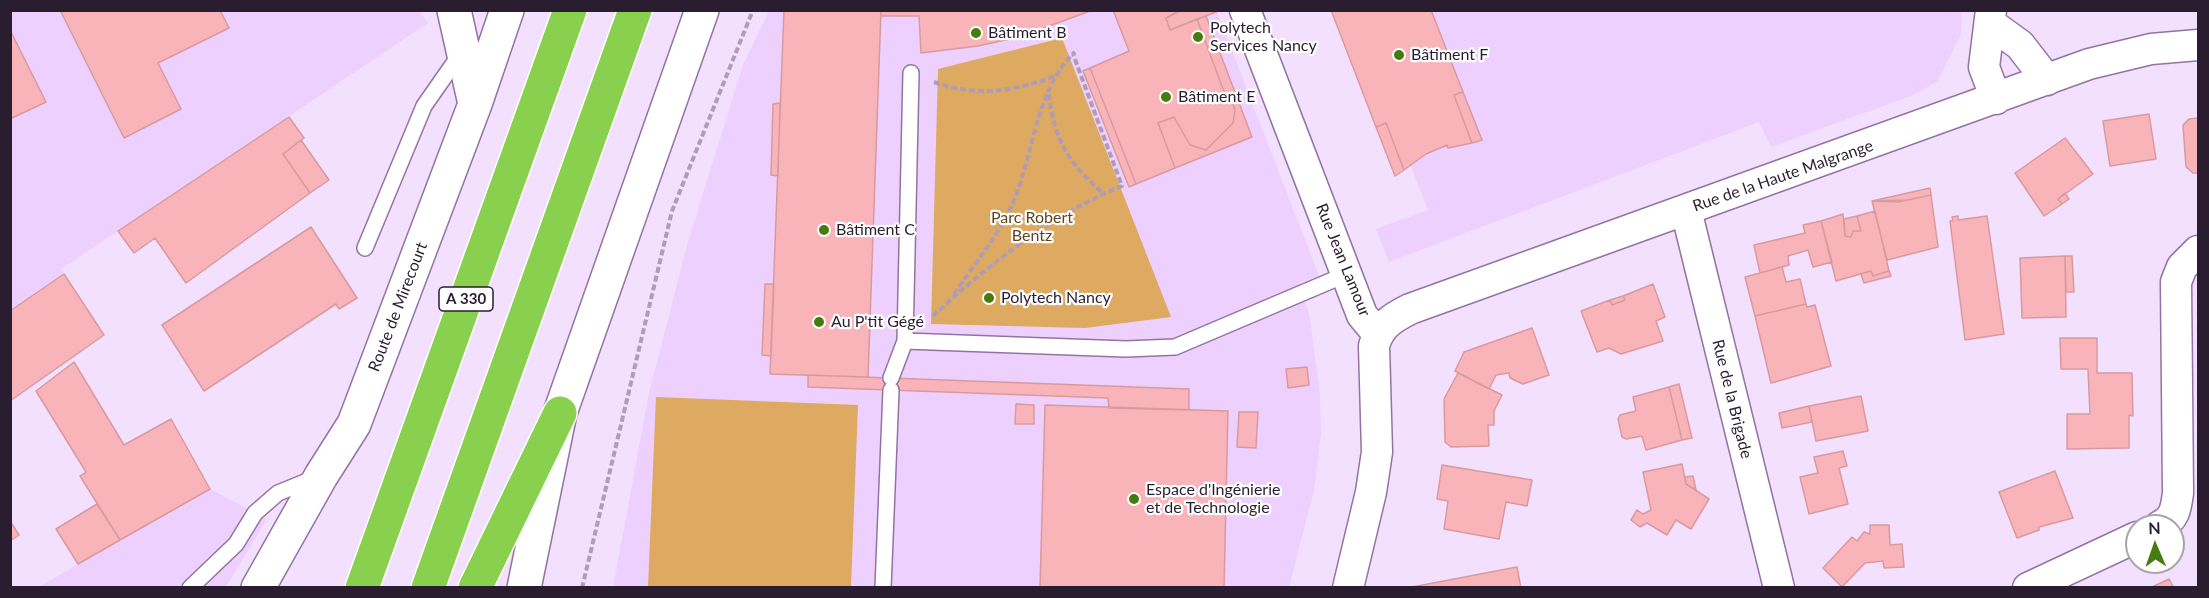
<!DOCTYPE html>
<meta charset="utf-8">
<style>
body{margin:0}
#map{position:relative;width:2209px;height:598px;overflow:hidden;background:#f3dffe;font-family:Lato,sans-serif}
canvas{display:block}
.frame{position:absolute;inset:0;border:12px solid #291d2f;pointer-events:none}
.north{position:absolute;left:2125px;top:514px;width:60px;height:60px;box-sizing:border-box;background:#fff;border:2px solid #a9a5ac;border-radius:50%;rotate:358deg;font-size:16px;font-weight:700;line-height:24px;text-align:center;color:#291d2f}
.north::after{content:'';display:block;margin:auto;width:21px;height:27px;background:#467b0e;clip-path:polygon(50% 0,100% 100%,50% 72%,0 100%)}
</style>
<div id="map">
<canvas width="2209" height="598"></canvas>
<div class="frame"></div>
<div class="north">N</div>
</div>
<script>
const context = document.querySelector('canvas').getContext('2d');
context.lineJoin = 'round';
function paint(path, color) { context.fillStyle = color; context.fill(path, 'evenodd'); }
function strokePath(path, color, width, dash) { context.strokeStyle = color; context.lineWidth = width; context.lineCap = dash ? 'butt' : 'round'; context.setLineDash(dash || []); context.stroke(path); }
function write(font, color, halo, rows, align = 'center') {
  context.font = font + ' Lato,sans-serif'; context.lineWidth = 4.5; context.setLineDash([]); context.textBaseline = 'middle'; context.strokeStyle = halo; context.fillStyle = color; for (const [text, x, y, turn = 0] of rows) {
    context.save(); context.translate(x, y); context.rotate((+turn || 0) * Math.PI / 180); context.textAlign = isNaN(turn) ? turn : align; if (halo) context.strokeText(text, 0, 0); context.fillText(text, 0, 0); context.restore();
  }
}
const built = new Path2D(`
 M11,11h408l9,12 -367,246 43,66 -93,66z
 M769,11h452l-4,1 102,264 -20,7 10,30 11,82 1,39 -7,56 -25,97 -676,1 36,-195 39,-151 55,-177z
 M1331,11h631l-1,23 -24,48 -24,13 -142,52 -12,-25 -370,140 -13,-33 52,-19 -17,-44 -16,10z
 M210,489l57,30 -41,68 -189,1z`);
const green = new Path2D(`
 M1062,38l109,279 -86,11 -154,-4 7,-255z
 M656,397l202,8 -7,182h-203z`);
const building = new Path2D(`
 M60,10h160l9,18 -71,35 23,46 -57,29z
 M784,10h97l-13,367 -98,-3z
 M881,10h212l-74,27 -41,9 -57,7 -2,-37h-38z
 M1113,10h68l-15,8 4,12 27,-11 29,78 5,1 4,12 -2,13 -27,27 -16,-5 -16,-28 -16,6 17,45 -39,16 -46,-116 39,-17z
 M1221,10l-51,20 -4,-12 16,-8z
 M1331,10h100l32,82 -9,3 18,48 -24,5 -1,-3 -21,9 -22,16 -18,-47 -10,4z
 M1206,16l46,121 -77,31 -17,-45 16,-6 16,28 16,5 27,-27 2,-13 -4,-12 -5,-1 -29,-78z
 M10,30l36,72 -36,17z
 M1090,68l46,116 -7,3 -46,-116z
 M1463,92l19,48 -10,3 -18,-48z
 M780,103l-2,73 -7,-1 2,-71z
 M2149,114l7,45 -46,7 -7,-45z
 M289,117l15,21 -21,16 27,39 -124,90 -31,-45 -21,15 -16,-22z
 M2198,118v55h-5l-7,-6 -3,-42 6,-6z
 M1386,123l18,47 -9,6 -19,-49z
 M2065,138l28,36 -35,25 4,5 -18,12 -29,-43z
 M301,140l28,40 -19,13 -27,-39z
 M1930,188l1,7 -23,5 -36,1z
 M2065,193l4,6 -7,5 -4,-5z
 M1931,195l7,52 -51,13 -15,-59 26,1z
 M1875,211l14,60 -16,5 -2,-5 -35,10 -15,-60 22,-7 2,22 6,1 2,-6h8l-4,-15z
 M1857,216l4,15h-8l-2,6 -6,-1 -1,-17z
 M1958,216v4l29,-4 17,118 -39,6 -15,-119h3l-1,-4z
 M1821,221l11,41 -19,5 -5,-17 -20,6 1,9 -29,8 -6,-28 51,-12 -2,-8z
 M311,227l46,71 -18,11 -3,-5 -132,87 -42,-66z
 M2065,256l1,61 -44,1 -2,-60z
 M2065,256h7l2,36h-8z
 M1782,267l4,15 14,-3 6,25 -51,12 -10,-39z
 M1871,271l2,5 16,-5 2,5 -27,7 -3,-9z
 M64,274l40,61 -94,66v-90z
 M765,284h9l-3,72 -9,-1z
 M1653,284l12,33 -9,4 7,20 -42,13 -12,-6 -12,4 -16,-41 29,-11 2,5 13,-5 -2,-4z
 M1623,296l2,4 -13,5 -2,-5z
 M1806,304l1,3 8,-2 16,61 -60,17 -16,-67z
 M1532,328l17,47 -26,9 -13,-6 -1,-5 -13,2 -7,14 -34,-18 9,-19z
 M2060,338h37v35h35l1,43 -4,-1v33l-62,1v-35h23l-2,-45h-27z
 M74,362l50,83 47,-26 39,70 -90,51 -40,-64 6,-4 -50,-81z
 M1307,367l2,18 -21,3 -2,-19z
 M1458,373l44,22 -8,16v14h-6l1,21 -38,1 -6,-5 -1,-43z
 M808,375l381,14v21l-80,-2 -1,-10 -300,-11z
 M1679,384l13,54 -10,2 -13,-53z
 M1669,387l13,53 -36,10 -4,-14 -16,3 -4,-2 -4,-18 2,-4 16,-4 -3,-14z
 M1861,396l7,35 -52,10 -7,-35z
 M1016,404l18,1v19h-19z
 M1045,405l183,6 -4,177h-184z
 M1809,406l3,16 -30,6 -3,-15z
 M1239,412h19l-2,36 -19,-1z
 M1843,451l4,15 -8,2 9,36 -39,10 -9,-37 18,-4 -4,-16z
 M1682,464l4,20 23,15 -18,30 -15,-9 -9,15 -20,-12 -7,4 -9,-7 6,-10 6,4 8,-4 -8,-38z
 M1442,465l90,15 -5,26 -21,-4 -7,37 -55,-10 4,-28 -11,-2z
 M2055,471l18,47 -34,9v3l-22,8 -18,-46z
 M1693,476l3,14 -10,-6 -1,-7z
 M97,504l23,36 -42,24 -22,-35z
 M10,521l9,14 -9,6z
 M1870,525h19l1,20 12,-1 2,23 -20,1 -1,-7 -18,2 -23,24 -19,-19 29,-31 5,4 7,-9 6,2z
 M1517,567l4,21h-114z
 M2169,579l5,9h-24z`);
const path = new Path2D(`
 M934,82c44,16 82,9 124,-7
 M1049,94c5,46 20,70 54,99
 M954,294c21,-31 46,-60 60,-94 20,-47 22,-112 61,-148
 M933,316c52,-49 123,-104 189,-130l-49,-132
 M582,588l90,-377 81,-201`);
const lane = new Path2D(`
 M911,73l-6,268 221,8 49,-2 172,-73
 M365,248l59,-142 37,-53
 M891,378l14,-37
 M190,588l46,-44 19,-31 23,-20 37,-15
 M883,588l8,-198`);
const street = new Path2D(`
 M1245,10l117,305 15,18
 M1991,10l-7,57 12,32
 M1991,24l29,21 27,35
 M1686,210l93,378
 M2160,526c15,-7 16,-18 18,-33l-2,-211 6,-15 16,-16
 M1348,588l23,-96 6,-40 -3,-106c5,-20 18,-28 36,-37l679,-245 62,-15 47,-4
 M2028,588l109,-51`);
const secondary = new Path2D(`
 M454,10l21,94
 M258,588l63,-112 33,-52 121,-320 32,-94
 M524,588l36,-175 142,-403`);
const highway = new Path2D(`
 M362,588l208,-578
 M428,588l207,-578
 M475,588l85,-175`);
const markers = [
 [976,33,6,"#467b0e"],
 [1198,37,6,"#467b0e"],
 [1399,55,6,"#467b0e"],
 [1166,97,6,"#467b0e"],
 [824,230,6,"#467b0e"],
 [989,298,6,"#467b0e"],
 [819,322,6,"#467b0e"],
 [1134,499,6,"#467b0e"]
];
const shields = [
 [466,299,54]
];
const shieldNames = [
 ["A 330",466,299]
];
const poiNames = [
 ["Polytech",1210,28],
 ["Services Nancy",1210,46],
 ["Bâtiment B",988,33],
 ["Bâtiment F",1411,55],
 ["Bâtiment E",1178,97],
 ["Bâtiment C",836,230],
 ["Polytech Nancy",1001,298],
 ["Au P'tit Gégé",831,322],
 ["Espace d'Ingénierie",1146,490],
 ["et de Technologie",1146,508]
];
const streetNames = [
 ["Rue de la Haute Malgrange",1783,176,-19],
 ["Rue Jean Lamour",1343,260,68],
 ["Route de Mirecourt",398,307,-69],
 ["Rue de la Brigade",1732,399,76]
];
const parkNames = [
 ["Parc Robert",1032,218],
 ["Bentz",1032,236]
];
paint(built, '#edd0fe');
paint(green, '#dea960');
paint(building, '#f9b4b9');
strokePath(building, '#d99a9f', 1.5);
strokePath(lane, '#9274a2', 18);
strokePath(street, '#9274a2', 33);
strokePath(secondary, '#9274a2', 36);
strokePath(highway, '#fff', 36);
strokePath(path, '#af9db8', 4, [6, 3]);
strokePath(lane, '#fff', 15);
strokePath(street, '#fff', 30);
strokePath(secondary, '#fff', 33);
strokePath(highway, '#89d04f', 33);
for (const [x, y, r, color] of markers) { const dot = new Path2D(); dot.arc(x, y, r, 0, 2 * Math.PI); context.fillStyle = color; context.fill(dot); strokePath(dot, '#fff', 2); }
for (const [x, y, w] of shields) { const box = new Path2D(); box.roundRect(x - w / 2, y - 12, w, 24, 4.5); context.fillStyle = '#fff'; context.fill(box); strokePath(box, '#291d2f', 1.5); }
write('bold 15px', '#291d2f', null, shieldNames);
write('16px', '#291d2f', '#fff', poiNames, 'left');
write('16px', '#291d2f', '#fff', streetNames);
write('16px', '#61451e', '#fff', parkNames);
</script>
